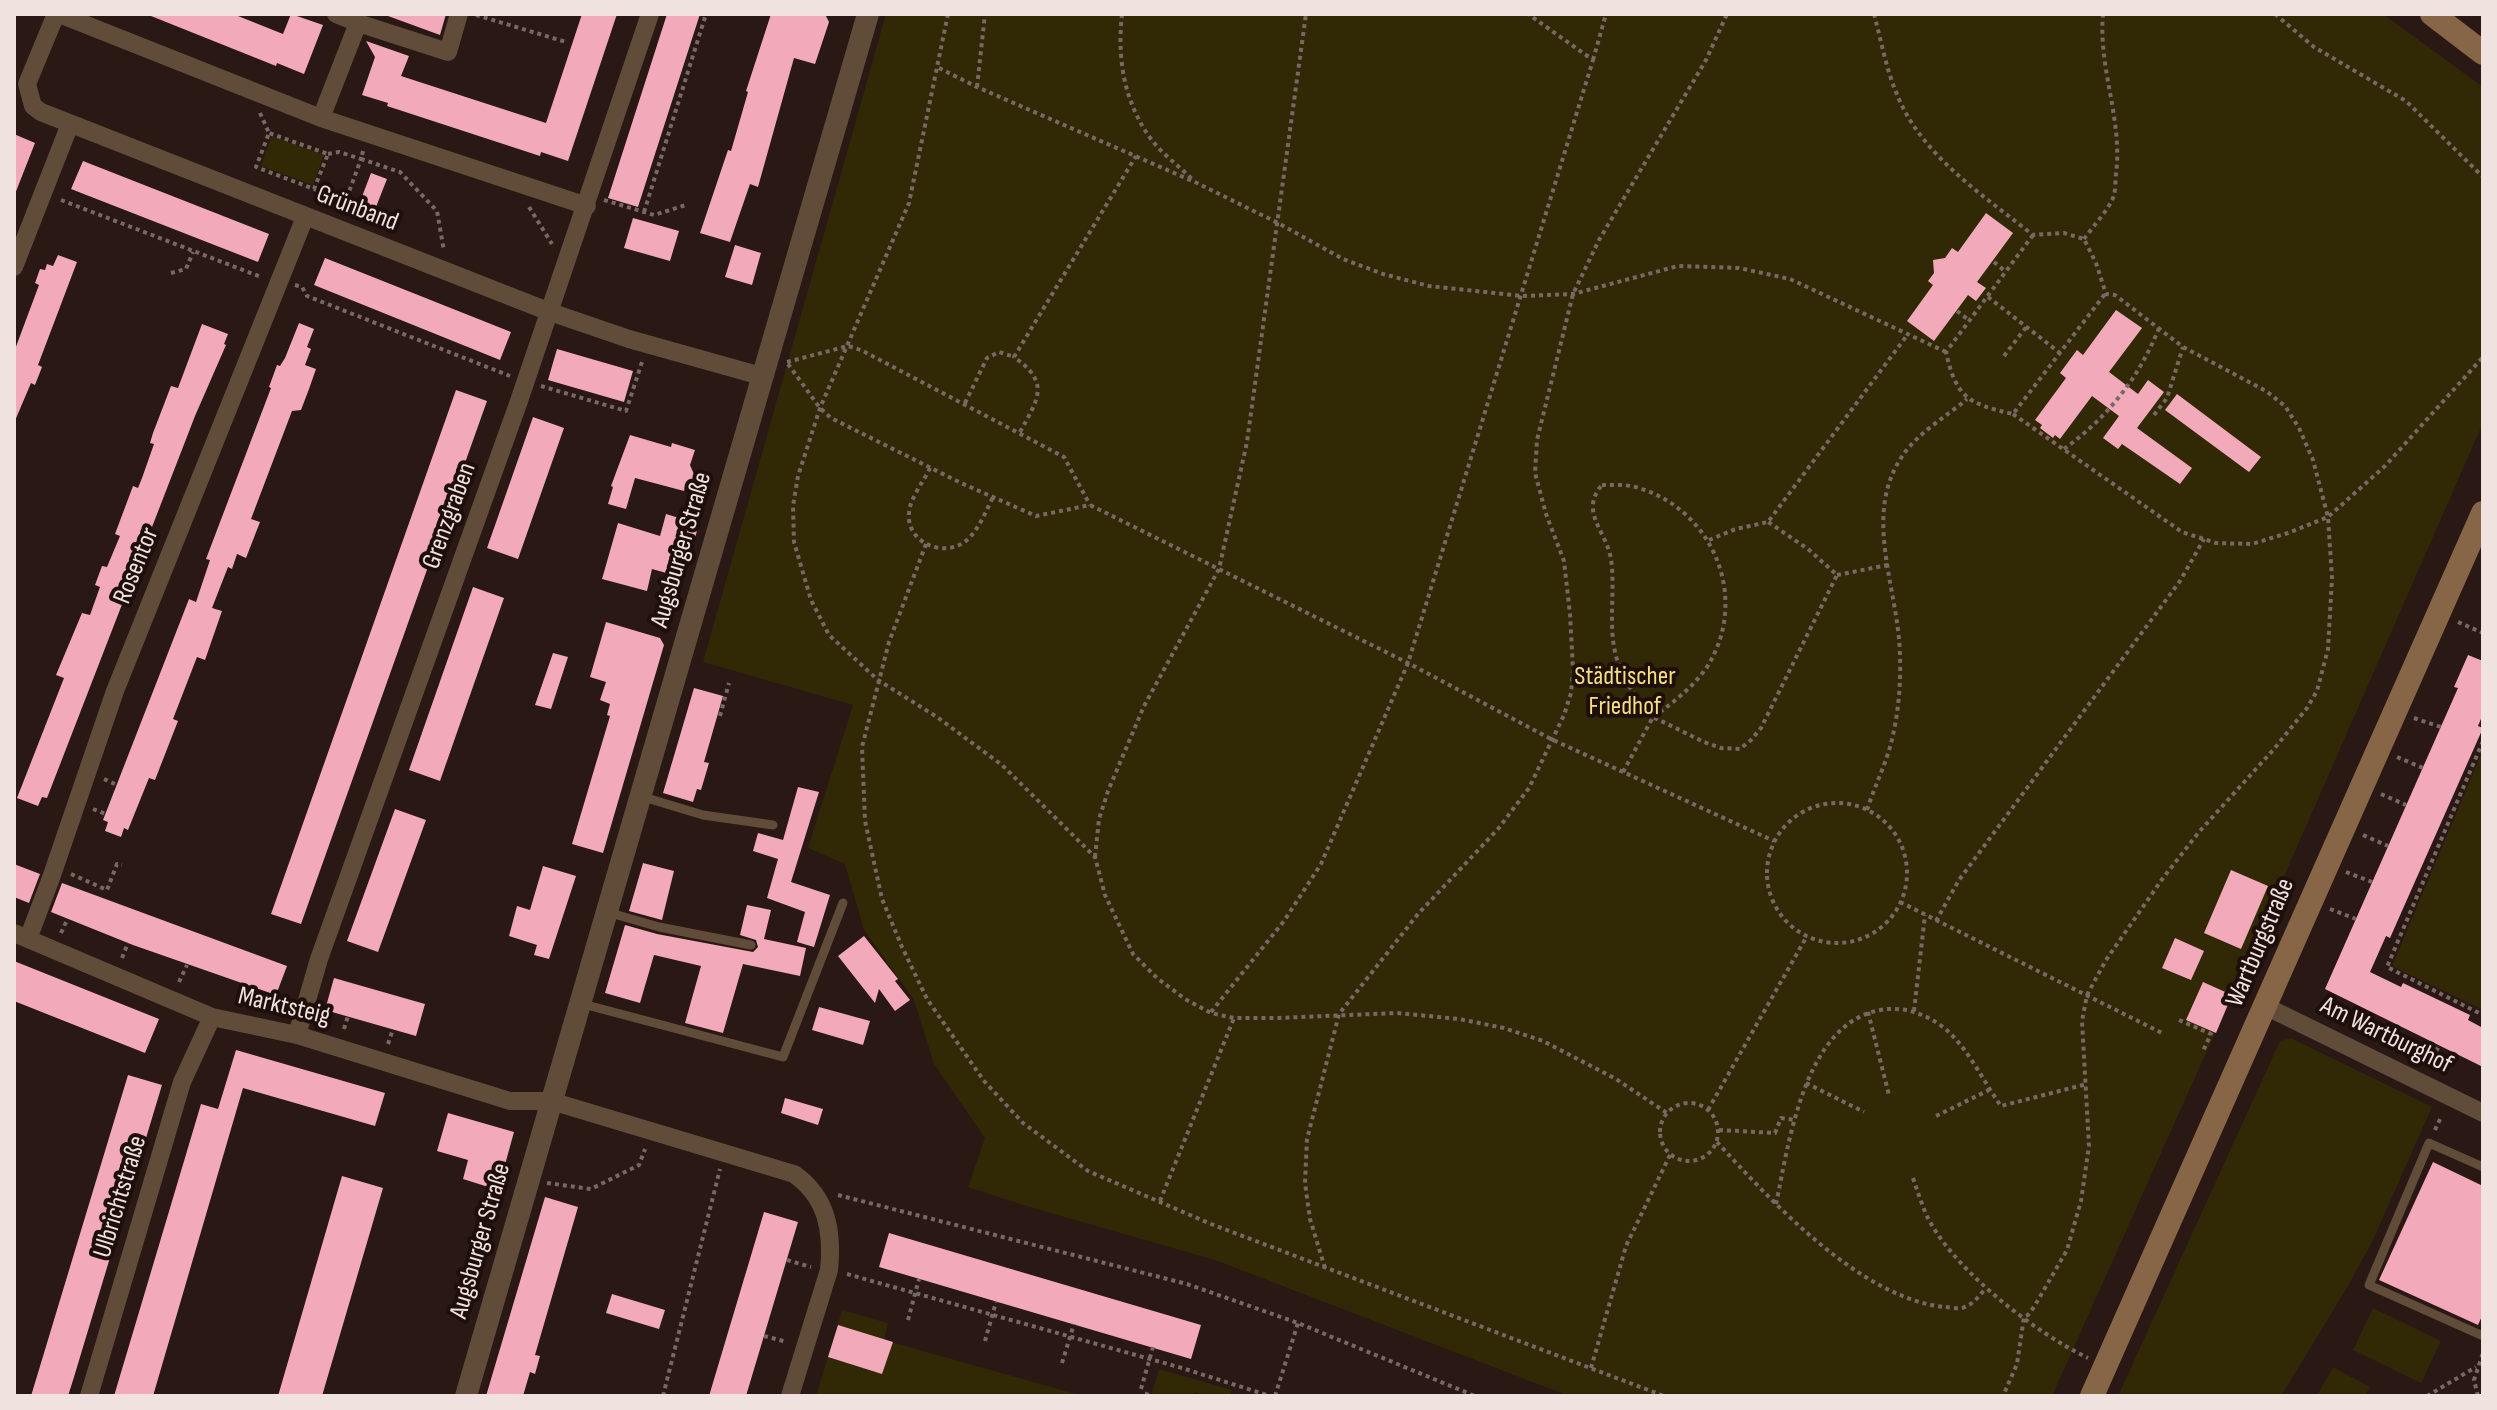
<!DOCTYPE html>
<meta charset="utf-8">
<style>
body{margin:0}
#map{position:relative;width:2497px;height:1410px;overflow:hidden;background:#291813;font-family:"Sofia Sans Condensed",sans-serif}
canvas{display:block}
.frame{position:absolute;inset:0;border:16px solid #efe2df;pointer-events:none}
</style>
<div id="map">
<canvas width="2497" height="1410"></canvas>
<div class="frame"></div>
</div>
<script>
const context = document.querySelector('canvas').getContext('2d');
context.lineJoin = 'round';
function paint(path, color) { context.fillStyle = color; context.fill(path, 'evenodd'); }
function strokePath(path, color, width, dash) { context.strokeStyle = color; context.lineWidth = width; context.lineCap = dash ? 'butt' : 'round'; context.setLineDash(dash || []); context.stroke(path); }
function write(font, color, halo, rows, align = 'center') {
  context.font = font + ' "Sofia Sans Condensed",sans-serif'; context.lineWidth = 8; context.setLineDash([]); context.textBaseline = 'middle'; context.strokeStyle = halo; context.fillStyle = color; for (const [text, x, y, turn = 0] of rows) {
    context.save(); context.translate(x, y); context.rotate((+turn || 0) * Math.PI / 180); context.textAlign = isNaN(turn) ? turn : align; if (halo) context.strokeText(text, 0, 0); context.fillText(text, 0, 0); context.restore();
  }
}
const green = new Path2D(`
 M886,14h1497l100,73v336l-251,572 -180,401h-483l-354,-136 -192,-55 -55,-18 17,-49 -51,-74 -20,-64 -50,-70 -19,-66 -37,-16 45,-143 -150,-43z
 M272,136l52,19 -11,30 -52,-19z
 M2483,750v260l-91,-44z
 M2291,1038l141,69 -59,133 -25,46 -67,110h-163l162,-355z
 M2373,1308l68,33 -20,42 -68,-33z
 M842,1310l46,13 -4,17 199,56h-267z
 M2333,1367l37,20 -5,9h-48z
 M1159,1369l73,21 -2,6h-20l-16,-4 -1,4h-42z`);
const building = new Path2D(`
 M146,14h87l50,20 8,-20 32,11 -19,49 -27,-11 -1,3z
 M388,14h58l-6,21 -52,-19z
 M582,14h35l-49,147 -27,-9 -1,4 -153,-50 1,-3 -26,-8 13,-38 -9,-16 43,15 -8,20 145,47z
 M667,14h33l-62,193 -30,-9z
 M771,14h54l4,8 -14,42 -21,-6 -36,129 -8,-3 -20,58 -30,-9 28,-83 3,1 17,-59 -2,-1z
 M14,134l21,9 -20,51h-1z
 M83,161l186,73 -11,28 -187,-73z
 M371,173l16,6 -11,28 -16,-5z
 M1986,213l27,20 -36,49 9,6 -10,13 -8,-6 -34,46 -27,-20 26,-36 -5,-4 6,-8 -1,-13 12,-2 7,-10 6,4z
 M633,218l46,13 -9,30 -46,-13z
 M735,245l26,8 -9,32 -27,-8z
 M58,255l19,7 -39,103 4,2 -7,18 -4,-2 -17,40v-71l25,-67 -4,-2 5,-14 5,1 2,-6 6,2z
 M325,258l186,74 -11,28 -186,-75z
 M2116,310l26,18 -33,44 29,22 10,-14 16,12 -27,36 55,40 -12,16 -58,-40 -4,5 -15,-11 16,-22 -27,-20 -32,43 -5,-4 -2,3 -13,-10 2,-3 -7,-5 31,-42 -6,-5 17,-23 6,5z
 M299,323l15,6 -7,18 4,2 -6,16 11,4 -7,20 -8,21 -9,1 -41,108 9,3 -14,36 -9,-4 -5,15 -4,-2 -16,41 10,3 -17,49 -8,-3 -24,62 5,2 -23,59 -6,-2 -21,52 -4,-2 -3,9 -16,-6 3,-9 -5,-2 86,-221 7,3 14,-42 -4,-1 65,-171 -2,-1 8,-22 3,1 5,-8z
 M202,324l26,10 -4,10 2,1 -31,71 -148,382 -5,-1 -4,9 -21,-8 47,-120 -8,-3 26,-62 8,2 10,-28 -5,-2 7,-19 5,1 13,-31 -5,-2 18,-48 5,2 4,-10 12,-34 -4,-1 3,-10 18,-47 7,2z
 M557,349l76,22 -9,31 -76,-22z
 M456,390l31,11 -186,523 -30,-10z
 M2177,394l84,63 -12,15 -84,-62z
 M533,417l31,11 -46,131 -31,-11z
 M630,435l41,12 1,-4 23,7 -5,15 6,14 -11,7 -1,5 -49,-13 -9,31 -18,-5 5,-17 -2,-1z
 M666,514l33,10 -14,48 -8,4 -25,-7 -5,22 -45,-12 16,-56 42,13z
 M473,587l31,11 -64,183 -31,-11z
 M606,622l54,16 4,7 -61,208 -31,-9 38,-128 -3,-1 3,-11 -10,-4 6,-18 -16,-5z
 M553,653l15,4 -17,52 -16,-4z
 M2468,655l15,6v53l-5,12 5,2 -93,210 -4,-2 -16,36 31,15 2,-4 67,32 -2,5 15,8v39l-158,-78 133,-301 -4,-1z
 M694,688l29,8 -19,66 5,1 -8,27 -4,-1 -4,13 -30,-9z
 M798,787l21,5 -28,90 39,13 -16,52 -17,-5 8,-30 -38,-14 11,-39 -25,-8 5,-18 25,7z
 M395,809l31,11 -48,132 -31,-11z
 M643,863l31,8 -12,49 -33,-9z
 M14,864l26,10 -11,29 -15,-6z
 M543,866l33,10 -27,83 -15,-4 3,-10 -28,-9 8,-30 13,4z
 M2231,870l37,16 -27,63 -37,-16z
 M62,883l225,83 -11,29 -143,-50 -82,-33z
 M747,905l24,5 -7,29 42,9 -6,28 -57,-12 -20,69 -38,-10 16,-57 -47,-11 -14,48 -35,-10 20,-68 32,9 96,18 5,-5 -2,-7 -16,-5z
 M864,936l34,43 -3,2 15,19 -15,11 -16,-22 -4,14 -37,-47z
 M2175,938l29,13 -13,29 -29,-12z
 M14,961l145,58 -14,34 -131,-52z
 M334,978l91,26 -9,32 -91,-26z
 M2203,982l29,13 -16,38 -30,-13z
 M819,1007l51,14 -7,24 -51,-15z
 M236,1050l149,43 -10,33 -132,-38 -90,308h-39l87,-292 17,5z
 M128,1075l34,10 -88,292 -6,19h-37z
 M785,1098l38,11 -5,16 -37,-12z
 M448,1113l66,19 -16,58 -35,-11 5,-19 -31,-9z
 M2433,1162l50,24v128l-5,11 -99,-45z
 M342,1176l41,12 -61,208h-44z
 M545,1197l33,10 -43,148 5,1 -5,18 -5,-2 -7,24h-37z
 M764,1212l34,10 -52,174h-37z
 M889,1233l312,92 -10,34 -312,-92z
 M612,1294l53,16 -6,19 -53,-16z
 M838,1325l55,17 -11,32 -54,-17z`);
const path = new Path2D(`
 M948,14l-39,189 -89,205 -22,68 -5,30 1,36 17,58 18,35 49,45 59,37 65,48 93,92 10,38 28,59 24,24 28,21 26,14 23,5h44l119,-5 62,6 45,9 39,13 73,38 51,34
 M1122,14c-5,45 2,88 29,125 11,15 28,27 41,40
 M1874,14c7,26 12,54 22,78 24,63 87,103 137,143l31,-2 20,6 12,24 10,31 9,1 68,52 83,44 19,15 14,22 14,32 15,57 4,61 -4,71 -11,42 -10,17 -33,41 -75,83 -36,46 -57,82 -19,35 -5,26 7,125 -8,55 -14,49 -33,57 -6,8 -4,2 -7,47 -14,32
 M2275,14l39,33 92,54 77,76
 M476,15l90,27
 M1593,60l13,-46
 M939,68l38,19 220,96 81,40 65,36 40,15 46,12 93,10 51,-2 105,-28 61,2 51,11 156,73
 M977,87l8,-73
 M260,113l9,20 -13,34 58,22 14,-35 -59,-21
 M363,151l-2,8 39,13 37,39 7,40
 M328,154l11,-2 22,7 -19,52
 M314,189l19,7 5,13
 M61,200l200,77
 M604,200l50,15 32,-10
 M529,207l23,37
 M644,212l62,-198
 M2033,235l-87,117c10,46 23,52 67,62l92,-120
 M2084,239c9,-13 23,-27 29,-41 3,-7 2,-17 3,-24 7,-55 -18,-105 -13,-160
 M1994,262l12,10
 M171,273l15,-4 7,-17
 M295,285l7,2 5,9 203,80
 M1988,297l72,56
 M1957,311l13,10
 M2004,356l23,-30
 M787,362l61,-16 13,4 203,107 26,48
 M788,364l32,44 11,10 130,65 75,33 54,-11 318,158 143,76 223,102
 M541,386l85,25 16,-49
 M965,403l22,-45 12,-6 15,5
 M2013,414l169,118 34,11 36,1 36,-11 40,-16 57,-51 98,-109
 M2154,415l13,-17 16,-51
 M1020,432c18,-33 31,-49 -6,-75l122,-201
 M2064,449c43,-31 75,-71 95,-121
 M930,468c-6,13 -20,30 -21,45 -3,30 36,46 58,27 12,-11 19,-29 26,-43
 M1602,485c12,0 25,-1 37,3 75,23 111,111 68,179 -14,20 -34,36 -54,50 -14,-17 -27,-31 -34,-52 -13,-33 -3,-71 -8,-106 -5,-29 -32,-47 -9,-74z
 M1709,540l27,-11 32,-7 140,-188
 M926,544l-37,98 -27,105 3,74 17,78 20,48 25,52 57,82 39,42 65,48 123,53 453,172
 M1837,575l51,-10
 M2458,622l25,11
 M720,716l9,-33
 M2414,718l27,9
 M2483,741l-96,226 96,48
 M2397,757l26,11
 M1623,772l30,-55 51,25 17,6 19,1 11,-9 10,-12 76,-153 -29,-26 -40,-27
 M104,779l13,6
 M2381,794l25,11
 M1767 873a70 70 0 1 1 140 0a70 70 0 1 1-140 0Z
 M93,809l13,5
 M1867,810c7,-22 17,-42 23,-63 8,-29 11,-61 10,-91 -1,-67 -39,-141 3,-201 15,-22 44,-39 64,-56
 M2363,835l25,11
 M1095,857l4,-38 9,-28 36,-85 75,-137 28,-127 59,-428
 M2346,872l26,10
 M71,874l36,16 10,-26 5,1
 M1900,902l264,132
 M2330,909l26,10
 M1936,921l23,-41 221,-299 24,-42
 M61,933l6,-13
 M122,958l6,-15
 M179,982l8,-17
 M240,1004l6,-18
 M1914,1011l11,-96
 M1211,1012l73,-91 37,-57 87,-201 185,-603 -65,-46
 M1868,1012l21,83
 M2179,1020l32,14 -9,19
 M344,1029l4,-13
 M388,1044l5,-15
 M2430,1066l9,-21
 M1806,1083l58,29
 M1660 1132a29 29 0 1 1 58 0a29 29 0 1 1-58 0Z
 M1708,1110l99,-174
 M1936,1116l53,-26
 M1719,1130l56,3 6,-15 14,2
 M2435,1130l6,-13
 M1717,1142c54,59 143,156 227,165 5,0 12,2 18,1 11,-3 17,-12 24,-20
 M1913,1178c4,12 8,24 13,36 25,54 108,118 162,144
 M547,1183l44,6 48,-24 6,-16
 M838,1195l349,89 111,39 177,73
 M1160,1201l74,-183
 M1776,1204c13,-61 28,-180 104,-194 23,-4 44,3 63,17 24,19 40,54 58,79l86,-22
 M787,1260l24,7
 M1325,1268l-15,-49 -5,-36 2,-44 32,-125 79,-100 80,-85 31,-41 35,-73 7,-22 2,-23 -3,-56 -6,-53 -18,-47 -11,-41 2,-33 36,-146 26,-54 107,-180 21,-46
 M847,1274l335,94 88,28
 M908,1320l11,-41
 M764,1336l23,6
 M985,1341l11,-39
 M1062,1363l12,-39
 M1591,1368l35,-122 44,-91
 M1141,1389l12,-42
 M663,1396l57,-227
 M1146,1396l2,-5
 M1275,1396l23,-73
 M2427,1396l49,-29
 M2478,1396l-4,-16 9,-27`);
const service = new Path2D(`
 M640,796l63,19 70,10
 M607,912l52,15 92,18
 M579,1003l204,54 60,-154
 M2483,1167l-54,-24 -60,142 114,51`);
const minor = new Path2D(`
 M56,14l-29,70 6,22 8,6 509,200 79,27 132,37
 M59,14l262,104 266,88
 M336,14l22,9
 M321,118l37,-95 90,29 11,-38
 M14,267l56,-143
 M14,933l198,84 85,18 213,66h41l243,73c33,23 39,57 35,96l-39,126
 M28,939l23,-61 64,-187 190,-474
 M2265,1006l218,107
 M297,1035l22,-76 200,-558 131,-387
 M89,1396l93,-314 30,-65`);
const tertiary = new Path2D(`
 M466,1396l402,-1382`);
const secondary = new Path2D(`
 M2432,14l51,39
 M2092,1396c130,-295 259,-590 391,-883`);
const streetNames = [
 ["Grünband",357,209,21],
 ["Grenzgraben",450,516,-70],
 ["Augsburger Straße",682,550,-74],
 ["Rosentor",137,566,-68],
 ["Wartburgstraße",2261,943,-67],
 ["Marktsteig",284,1007,13],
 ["Am Wartburghof",2386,1036,26],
 ["Ulbrichtstraße",121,1197,-73],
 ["Augsburger Straße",481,1241,-74]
];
const parkNames = [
 ["Städtischer",1625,677],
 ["Friedhof",1625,707]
];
paint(green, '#312906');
paint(building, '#f2a9b9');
strokePath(path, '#786864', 4, [4, 4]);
strokePath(service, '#604c39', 9);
strokePath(minor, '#604c39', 18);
strokePath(tertiary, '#604c39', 22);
strokePath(secondary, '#866647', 24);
write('26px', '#efe2df', '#1f0f0b', streetNames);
write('26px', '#f6df80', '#1f0f0b', parkNames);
</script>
